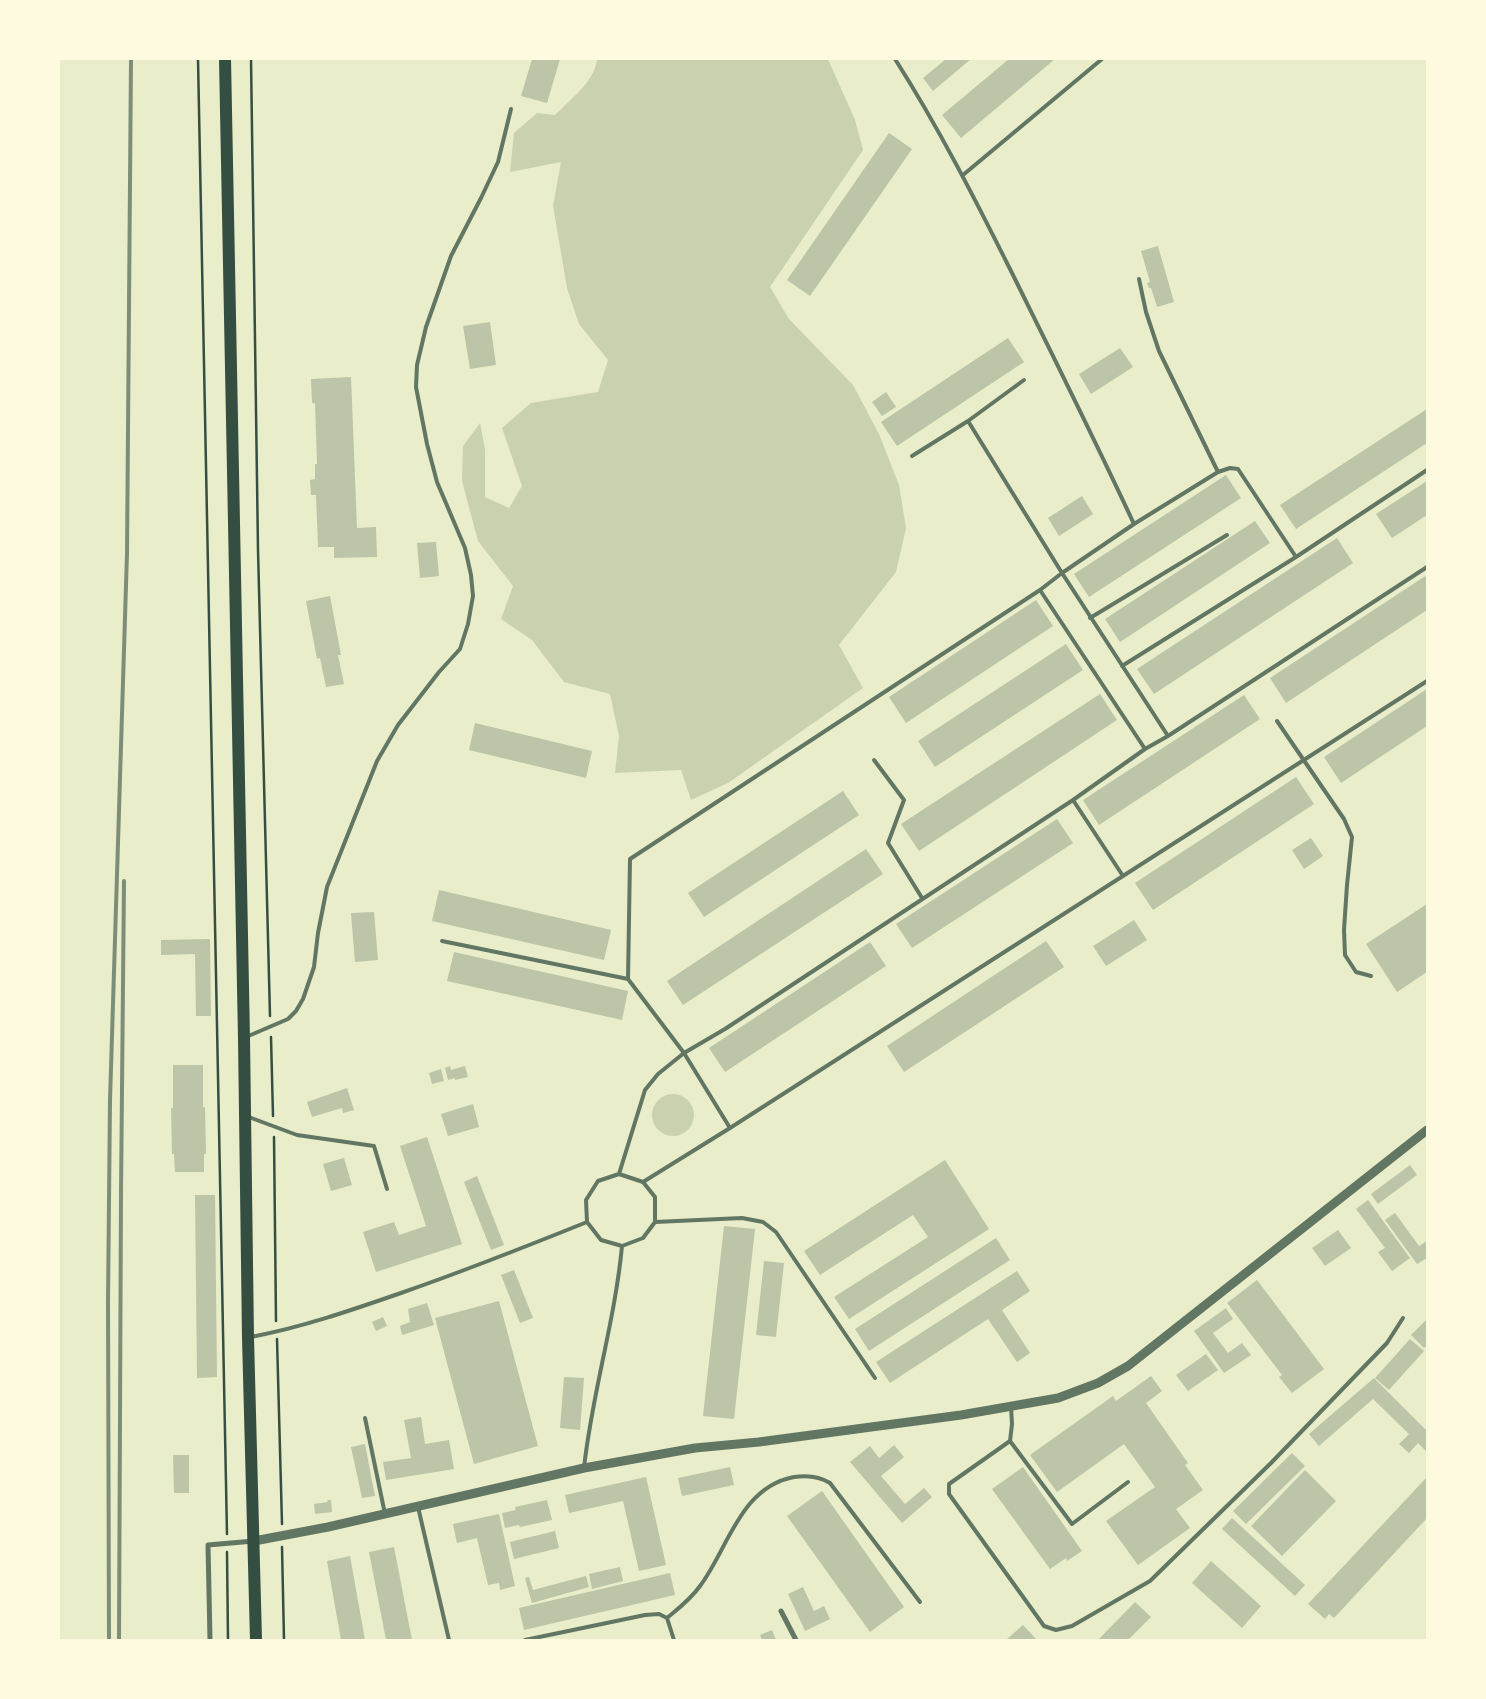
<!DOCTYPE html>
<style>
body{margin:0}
#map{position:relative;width:1486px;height:1699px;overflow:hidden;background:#e9edc9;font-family:"Exo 2",sans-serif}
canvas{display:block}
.frame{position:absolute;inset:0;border:60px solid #fefae0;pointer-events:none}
</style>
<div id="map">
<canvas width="1486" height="1699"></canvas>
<div class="frame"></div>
</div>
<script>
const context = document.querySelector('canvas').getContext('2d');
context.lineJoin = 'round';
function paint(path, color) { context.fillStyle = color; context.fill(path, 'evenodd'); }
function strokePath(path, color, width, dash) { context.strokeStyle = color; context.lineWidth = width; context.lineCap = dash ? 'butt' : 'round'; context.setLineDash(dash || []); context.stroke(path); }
const green = new Path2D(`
 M597,59h231l27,61 8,30 -93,137 19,32 64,66 26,49 20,51 7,43 -10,44 -57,73 24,43 -135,95 -37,17 -10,-30 -66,3 4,-37 -9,-42 -46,-12 -32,-42 -31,-21 12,-33 -35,-45 -16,-60 1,-35 17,-23 5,26v48l24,11 13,-22 -20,-58 29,-25 67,-11 10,-32 -29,-36 -12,-36 -14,-82 8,-44 -51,10 4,-39 23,-20 18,2c16,-16 40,-34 42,-56z
 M652 1115a21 21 0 1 1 42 0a21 21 0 1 1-42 0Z`);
const building = new Path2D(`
 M532,59h28l-13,44 -26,-7z
 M946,59h25l-38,32 -10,-13z
 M1009,59h46l-94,79 -19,-23z
 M889,133l23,16 -102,147 -23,-16z
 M1158,246l16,56 -17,5 -6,-19h-2l-2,-5 3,-1 -9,-31z
 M490,322l6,43 -26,4 -7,-43z
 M1008,338l16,24 -127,84 -16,-24z
 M1120,348l13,19 -42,27 -12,-20z
 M351,377l6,151 19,-1 1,30 -43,1v-11h-16l-2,-52h-5l-1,-15 5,-1v-15h2l-2,-61h-3l-1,-24z
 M886,392l10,15 -14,9 -10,-14z
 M1427,409v34l-131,86 -16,-24z
 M1226,475l15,23 -152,99 -15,-23z
 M1427,481v34l-35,23 -16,-24z
 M1082,496l11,18 -34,22 -11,-18z
 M1255,521l15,22 -150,99 -15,-23z
 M1337,538l16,25 -199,131 -17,-25z
 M436,542l3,34 -19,2 -3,-35z
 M1427,575v35l-141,93 -16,-25z
 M330,596l11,59h-3l6,29 -18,3 -6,-29 -3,1 -11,-58z
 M1036,600l17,26 -147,97 -17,-26z
 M1066,644l17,26 -148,97 -17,-26z
 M1427,689v37l-86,57 -17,-26z
 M1100,694l17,26 -198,131 -18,-27z
 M1244,695l16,24 -161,106 -16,-25z
 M475,723l117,28 -6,27 -117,-28z
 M1296,777l18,27 -161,106 -18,-27z
 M843,791l16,24 -155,102 -16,-24z
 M1057,819l16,24 -161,105 -16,-24z
 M1311,838l12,18 -19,13 -12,-19z
 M866,849l17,25 -200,131 -16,-24z
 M439,890l172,40 -7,30 -172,-39z
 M1427,904v68l-30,20 -31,-48z
 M374,912l4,48 -23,2 -4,-49z
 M1134,920l13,20 -41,26 -13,-20z
 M210,939l1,77h-15l-1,-62 -34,1v-15z
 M1046,941l18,26 -160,105 -17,-26z
 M870,942l16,24 -161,106 -16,-24z
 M454,952l174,39 -6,29 -175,-39z
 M173,1065h30v42h2l1,47h-2v18h-29l-1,-18h-2l-1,-46h2z
 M450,1066l1,4 14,-4 3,11 -13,3v-2l-7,2 -3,-12z
 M441,1069l3,12 -12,3 -3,-11z
 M347,1088l7,22 -11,3 -1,-5 -30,9 -5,-15z
 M473,1104l6,23 -31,9 -7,-22z
 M427,1137l35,107 -86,28 -13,-40 31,-10 5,13 27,-9 -26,-80z
 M344,1158l8,27 -21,6 -8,-27z
 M945,1160l44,69 -140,90 -15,-22 94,-60 -15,-22 -93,60 -16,-24z
 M1410,1165l7,10 -39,29 -7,-10z
 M477,1176l27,69 -13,5 -27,-68z
 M195,1195h20l2,182 -20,1z
 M1368,1200l42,58 -18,13 -14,-19 7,-4 -29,-39z
 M1395,1213l24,33 8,-5v17l-10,6 -32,-44z
 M724,1226l31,3 -21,190 -31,-3z
 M1338,1230l13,18 -26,18 -13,-18z
 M996,1238l14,22 -141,91 -14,-22z
 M764,1261l20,2 -8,74 -20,-2z
 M514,1270l19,48 -13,5 -19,-48z
 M1017,1271l13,20 -28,19 28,43 -13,9 -29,-43 -98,64 -14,-21z
 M1257,1280l67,89 -32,24 -13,-16 3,-2 -55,-72z
 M499,1301l39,145 -64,18 -39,-146z
 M427,1303l7,22 -32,10 -2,-9 10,-4 -2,-13z
 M1226,1308l7,11 -20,14 15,20 14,-10 9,12 -27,18 -30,-42z
 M383,1317l4,9 -11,5 -4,-9z
 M1427,1319v26l-3,3 -13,-13z
 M1410,1339l14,12 -35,39 -14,-12z
 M1206,1354l12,16 -30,21 -12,-16z
 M1151,1376l11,15 -16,12 42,60 -3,2 18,25 -27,19 14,19 -52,37 -32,-44 49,-34 -31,-43 -67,48 -27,-37 83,-59 3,5z
 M564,1377l20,1 -4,52 -20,-2z
 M1374,1378l53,53v21l-9,-9 -9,10 -10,-9 10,-10 -36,-35 -54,47 -10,-12z
 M421,1417l4,27 24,-4 5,29 -68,11 -3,-18 28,-4 -7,-38z
 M365,1444l10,52 -13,2 -11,-51z
 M894,1445l10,12 -23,19 24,28 19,-16 8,9 -30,26 -52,-61 20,-16 9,12z
 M1292,1453l13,13 -59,58 -13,-13z
 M173,1455h16v38h-15z
 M730,1467l4,18 -52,11 -4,-18z
 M1023,1467l59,84 -15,10 -1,-3 -16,11 -58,-80z
 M1305,1470l31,31 -54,55 -31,-30z
 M646,1477l20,88 -27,6 -16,-70 -54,12 -4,-18z
 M1427,1477v41l-93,100 -5,-4 -4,5 -17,-15z
 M822,1491l82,116 -34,25 -83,-116z
 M327,1500h4l1,12 -17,2 -1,-10 14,-2z
 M547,1500l5,20 -32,7 -1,-2 -14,3 -3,-15 14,-3 -1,-3z
 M499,1514l16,72 -15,4 -1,-7 -11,2 -11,-47 -20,5 -4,-19z
 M1232,1518l73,67 -10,11 -73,-67z
 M555,1531l4,17 -45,11 -4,-17z
 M394,1547l18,93h-26l-17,-88z
 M350,1556l15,84h-24l-14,-79z
 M1211,1561l50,45 -19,22 -50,-45z
 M620,1567l3,14 -31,8 -3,-15z
 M670,1573l5,22 -151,35 -5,-22z
 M586,1576l3,11 -57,16 -7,-25 4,-1 4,13z
 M803,1587l11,24 10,-5 6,13 -25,12 -17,-37z
 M1135,1602l16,15 -23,23h-30z
 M1023,1625l14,15h-31z
 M772,1630l4,10h-14l-2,-5z`);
const path = new Path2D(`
 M198,59l29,1475
 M251,59l7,491 12,466
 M271,1037l2,79
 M274,1137l2,184
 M277,1339l5,185
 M282,1547l2,93
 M227,1552l1,88`);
const service = new Path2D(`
 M895,59c44,69 81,142 118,216 41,83 82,165 121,249
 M963,175l139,-116
 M912,456l56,-35 56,-41
 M1218,472l12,-4 8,1 58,88
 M1040,590l105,159 23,-13 -106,-163 72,-49 84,-52 -59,-121 -13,-39 -7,-33
 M1090,618l137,-83
 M1122,666l174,-109 131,-87
 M1277,721l67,98 8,18 -5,48 -3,45 1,25 11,17 15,4
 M1168,736l259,-169
 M874,760l30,40 -16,43 34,55
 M1073,800l50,76
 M442,941l186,38
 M246,1037l42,-18 8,-8 7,-12 11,-32 4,-34 9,-46 50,-126 21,-36 41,-53 21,-23 8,-25 5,-28 -2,-21 -6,-27 -28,-66 -10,-38 -11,-57 1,-22 9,-38 25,-71 30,-58 17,-36 13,-53
 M246,1116l51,19 77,11 13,43
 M730,1128l-46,-75 41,-24 348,-229 72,-51
 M619,1174l26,-84 13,-16 26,-21 -56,-74 2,-120 410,-269 22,-17 -94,-152
 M619,1174l24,8 12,15v25l-12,16 -21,8 -21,-6 -14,-18 -1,-22 12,-19z
 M643,1182l87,-54 697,-447
 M655,1222l87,-4 21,4 13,10 99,146
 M251,1337c52,-10 101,-27 150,-44 63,-22 124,-46 186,-71
 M1011,1406l1,18 -2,17 -61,43v10l95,132 12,4 16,-4 78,-45 121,-118 116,-120 16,-25
 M365,1418l20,96
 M1010,1441l62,83 56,-42
 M584,1468c8,-75 31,-147 38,-222
 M418,1507l31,133
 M667,1618c12,-10 24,-19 33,-32 28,-37 40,-99 94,-109 13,-2 25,-1 36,6l90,119
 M525,1640l120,-25 14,-1 8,4 7,22`);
const minor = new Path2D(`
 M781,1611l15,29
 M210,1640l-2,-95 46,-4`);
const tertiary = new Path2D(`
 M254,1541l74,-14 256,-59 111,-20 64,-6 202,-27 97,-17 40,-15 30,-17 299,-236`);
const primary = new Path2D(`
 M225,59l19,979 4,300 8,302`);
const rail = new Path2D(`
 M109,1640l-1,-339 2,-201 17,-547 4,-494
 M119,1640l2,-447 3,-312`);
paint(green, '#cad2ad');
paint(building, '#bcc5a7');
strokePath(path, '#344e41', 2.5);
strokePath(service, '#617663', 4);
strokePath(minor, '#617663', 5);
strokePath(tertiary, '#617663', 9);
strokePath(primary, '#344e41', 12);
strokePath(rail, '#7c8e77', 4);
</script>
